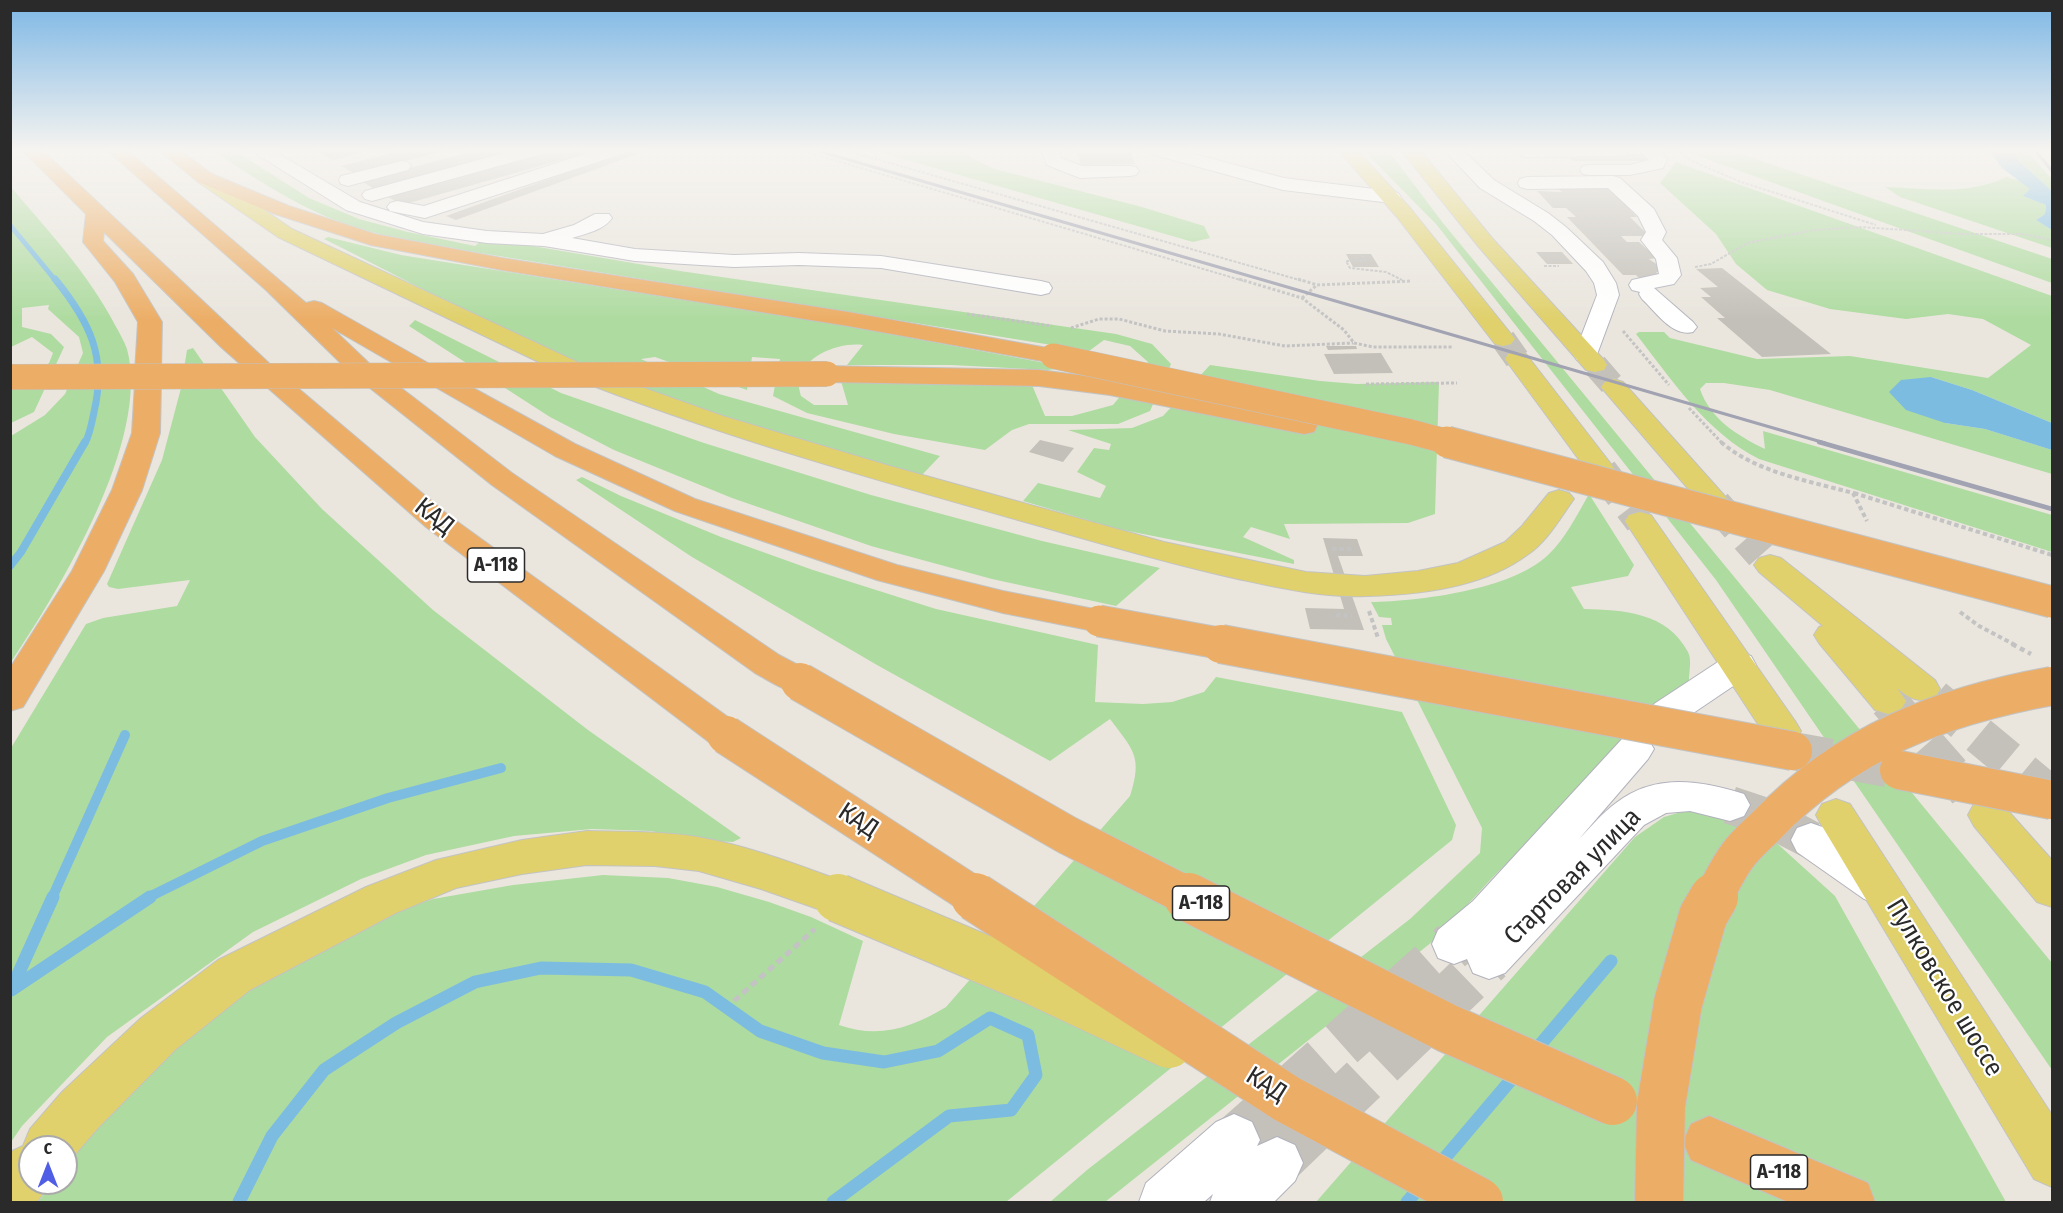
<!DOCTYPE html>
<meta charset="utf-8">
<style>
body{margin:0}
#map{position:relative;width:2063px;height:1213px;overflow:hidden;background:#eae6de;font-family:"Fira Sans Condensed",sans-serif}
canvas{display:block}
.frame{position:absolute;inset:0;border:12px solid #2a2a2a;pointer-events:none}
.north{position:absolute;left:18px;top:1135px;width:60px;height:60px;box-sizing:border-box;background:#fff;border:2px solid #aaa;border-radius:50%;rotate:0deg;font-size:16px;font-weight:700;line-height:24px;text-align:center;color:#2a2a2a}
.north::after{content:'';display:block;margin:auto;width:21px;height:27px;background:#505de5;clip-path:polygon(50% 0,100% 100%,50% 72%,0 100%)}
</style>
<div id="map">
<canvas width="2063" height="1213"></canvas>
<div class="frame"></div>
<div class="north">С</div>
</div>
<script>
const context = document.querySelector('canvas').getContext('2d');
context.lineJoin = 'round';
function paint(path, color) { context.fillStyle = color; context.fill(path, 'evenodd'); }
function strokePath(path, color, width, dash) { context.strokeStyle = color; context.lineWidth = width; context.lineCap = dash ? 'butt' : 'round'; context.setLineDash(dash || []); context.stroke(path); }
function write(font, color, halo, rows, align = 'center') {
  context.font = font + ' "Fira Sans Condensed",sans-serif'; context.lineWidth = 4.5; context.setLineDash([]); context.textBaseline = 'middle'; context.strokeStyle = halo; context.fillStyle = color; for (const [text, x, y, turn = 0] of rows) {
    context.save(); context.translate(x, y); context.rotate((+turn || 0) * Math.PI / 180); context.textAlign = isNaN(turn) ? turn : align; if (halo) context.strokeText(text, 0, 0); context.fillText(text, 0, 0); context.restore();
  }
}
const green = new Path2D(`
 M211,150h23l75,48 50,21 49,13 67,14 7,-6 39,4 159,27 436,63 36,10 19,20 -21,47 -32,13h-89l-17,6 -27,20 -91,-16 -87,-21 -34,-17 7,-37 -28,-2 -5,33 -92,-33 -14,2 78,35 221,62 -18,19c-88,-24 -179,-46 -265,-78 -115,-44 -223,-103 -333,-158l4,-2 73,18 440,70 215,40 -1,4 -7,1 -97,-5h-104l16,-20c-23,-3 -60,10 -64,37 -1,4 1,10 2,14l13,9h34l-7,-24 191,4 13,31h27l41,-11 35,-43 -18,-16 -26,-6 -15,11 -621,-100c-39,-8 -82,-13 -120,-26 -49,-17 -93,-47 -137,-75z
 M872,150h95l3,7 25,12 147,38 62,19 6,12 -17,4z
 M1363,150h25l55,73 609,740v107l-336,-490 -280,-356z
 M1729,150l323,109v24l-368,-132z
 M2014,150h12l26,29v12l-34,-31z
 M1676,162l376,134v127l-80,-33 -41,-13 14,46 40,6 67,21v24l-282,-84 -46,-7h-18l-6,6c10,30 38,47 65,60l-2,-18 289,84v37l-293,-93c-52,-26 -88,-80 -123,-125l3,-2h25l6,6 87,21 93,-3 138,22 43,-33 -48,-26 -35,-5 -42,5 -76,-10 -63,-19 -31,-26 -20,-30 -56,-51z
 M2006,177l15,4 10,8 -7,7 22,9 -1,9 -9,6 16,10v18l-152,-51 -15,-10c41,1 82,9 121,-10z
 M11,187c37,44 77,86 104,138 4,7 9,16 12,24 24,90 -67,240 -116,313v-226l34,-21 20,-21 18,-41 -4,-16 -31,-28 1,-4 -27,3v19l29,7 13,13 -30,65 -23,11v-32l38,-28 4,-10 -21,-16 -21,10z
 M415,320l146,73 143,50 167,52 171,46 118,27 -44,38 -124,-27 -121,-33 -139,-48 -118,-48 -64,-33 -141,-91z
 M193,348l62,89 67,72 111,101 155,120 153,108 -8,4 -40,-2 -42,-9 -59,-2 -78,7 -88,19 -65,24 -108,53 -146,105 -85,89 -11,16v-394l75,-124 17,-6 74,-12 13,-26 -72,9 -9,-2 -2,-3 55,-124 19,-72 6,-38z
 M1210,365l110,16 37,3 82,-2 -4,132 -27,9 -124,1 6,15 -39,-12 -8,10 51,23v4l-176,-35 -95,-28 15,-18 62,15 6,-12 -29,-14 17,-24 15,2 2,-6 -43,-14 64,-2 31,-12z
 M582,477l39,19 100,41 92,33 123,39 162,36 -3,57 48,2 29,-2 32,-10 12,-15 186,35 54,113 -4,15 -446,362h-968l14,-19h14v-20l67,-78 96,-87 138,-76 66,-23 80,-14 90,-10 65,3 49,9 52,15 42,15 52,24 -24,84c40,14 72,3 107,-18l184,-211c13,-40 3,-46 -20,-77l-60,42 -173,-96 -185,-108 -116,-77z
 M1589,494l45,71 -6,11 -57,11 13,22c39,1 83,3 104,43 4,7 1,20 1,28l-198,199 -54,59 -332,264h-55l37,-32 323,-251 70,-66 2,-25 -96,-189 -4,-14h10l-1,-7 -12,-1 -8,-15c49,-1 140,-12 177,-47 17,-16 29,-40 41,-61z
 M1695,808h9l67,30 64,58 171,306h-690l319,-365 29,-20z`);
const water = new Path2D(`
 M1989,150h25l4,10 34,31v39l-16,-10 9,-6 1,-9 -23,-9 7,-7 -28,-21z
 M1931,377l41,13 80,33v27l-67,-21 -40,-6 -39,-13 -17,-18 12,-12z`);
const streamFar4 = new Path2D(`
 M10,225l46,56`);
const streamFar3 = new Path2D(`
 M55,279c35,43 52,78 39,133 -2,10 -4,22 -9,31`);
const streamFar2 = new Path2D(`
 M10,566l11,-14 64,-110`);
const streamFar1 = new Path2D(`
 M52,898l73,-163
 M147,898l115,-57 126,-43 113,-30`);
const stream = new Path2D(`
 M53,897l-42,93 139,-93
 M1534,1052l77,-91
 M1438,1166l78,-92
 M239,1202l33,-66 52,-66 72,-47 79,-41 66,-14 90,2 74,22 55,39 63,22 61,9 54,-11 52,-33 38,17 8,40 -25,35 -62,6 -116,86
 M1407,1202l14,-16`);
const building = new Path2D(`
 M325,150h43v1l-35,9 -14,-8z
 M403,150l41,1 -89,23 -14,-8z
 M477,150h46l-147,40 -15,-9z
 M550,150l43,1 -191,54 -17,-10z
 M629,150l14,2 -187,68 -10,-4z
 M1076,150h54l5,14 -54,1z
 M1566,154h79l8,7h-80z
 M1612,188l25,22h-7l7,7h-7l19,19h-28l6,6h12l18,16 -8,1 19,13h-12l2,2h-4l4,4 -18,1 -4,-4h-13l-56,-58h9l-10,-9h-13l-16,-17 25,1 -4,-3z
 M1536,252h26l11,12h-26z
 M1346,254h25l8,13h-26z
 M1722,268l109,86 -69,3 -45,-39h8l-24,-21h10l-11,-9 18,-1 -22,-18z
 M1326,346h30l1,3 -29,1z
 M1381,353l12,20 -59,1 -10,-20z
 M1040,440l34,8 -11,14 -34,-10z
 M1323,538l34,1 6,17h-25l26,74 -54,-1 -5,-21 39,1z`);
const minorTunnelFar1 = new Path2D(`
 M1730,805l39,13 42,22`);
const minorTunnel = new Path2D(`
 M1234,1140l220,-196
 M1277,1163l212,-204`);
const majorTunnelFar2 = new Path2D(`
 M1503,339l14,20
 M1595,365l19,22`);
const majorTunnelFar1 = new Path2D(`
 M1602,471l38,50
 M1716,504l45,51`);
const majorTunnel = new Path2D(`
 M1934,698l118,98
 M1888,701l79,90`);
const highwayTunnel = new Path2D(`
 M1793,751l106,19`);
const pathFar4 = new Path2D(`
 M800,150l444,131
 M844,150l459,131
 M1681,153l11,8 49,21 135,43
 M1362,255l3,6h-19l4,7 36,4 16,8
 M1544,266h15
 M1695,267l16,-3 36,-21 67,-13 47,-3 102,7h59l30,6`);
const pathFar3 = new Path2D(`
 M1239,279l63,19 42,32 10,13 19,4h80
 M1298,279l19,6 95,-4
 M1302,298l15,-13
 M967,314l85,12
 M1071,328l28,-9h20l46,12 54,3 66,12 68,-3
 M1623,331l46,54
 M1366,384l91,-1
 M1689,408l33,35`);
const pathFar2 = new Path2D(`
 M1721,442c34,30 88,39 132,51l14,28
 M1854,493l198,62
 M1332,549h20
 M1369,611l9,27
 M1960,612l19,14 36,19
 M1336,615l16,1`);
const pathFar1 = new Path2D(`
 M2012,644l19,10`);
const path = new Path2D(`
 M734,1001l81,-72`);
const minor = new Path2D(`
 M250,150h22l88,52 63,20 64,9 56,3 31,-9 21,-11h14l3,4c-8,12 -27,16 -40,20l63,11 99,6 65,-2 82,3 160,25 8,2 3,5 -3,5 -8,2 -160,-27 -82,-3 -65,2 -99,-6 -91,-15 -57,-3 -64,-9 -77,-24z
 M515,150h30l-3,4 -170,47 -7,-2 -3,-4 3,-4z
 M597,150h28l-3,4 -197,64 -35,-7 -3,-4 3,-4 7,-2 27,5z
 M1041,150h18l2,8 21,8h48l6,1 3,4 -3,4 -6,1 -50,2 -33,-13z
 M1148,150h31l105,28 107,13 7,2 3,4 -3,4 -7,2 -108,-13 -132,-36z
 M1444,150h19l31,30 54,33 18,14 37,35 13,21 3,12 -24,65 -9,2 -9,-2 -3,-5 23,-60 -3,-12 -8,-12 -34,-36 -18,-14 -54,-33z
 M1519,150h109l1,1 -3,4 -6,1 -93,1 -6,-1z
 M1639,150h20l8,9 -4,9 -33,7h-41l-6,-1 -3,-4 3,-4 6,-1h41l19,-5z
 M402,161l6,1 3,4 -3,4 -60,16 -7,-2 -2,-4 2,-4z
 M1613,176l7,2 34,31 12,23 -4,8 15,18 4,17 -7,9 -20,4 39,34 4,5 -4,5c-21,5 -37,-20 -51,-33l-3,-5 1,-2 -8,-2 -3,-5 3,-5 27,-6 -3,-15 -15,-19 5,-8 -8,-16 -30,-28 -81,1 -7,-2 -2,-4 2,-4 7,-2z
 M1739,653l12,3 5,9 -5,9 -71,48 -13,4 -13,-4 -5,-9 5,-9 73,-48z
 M1635,735l13,4 6,10 -6,10 -69,80c12,-12 23,-26 37,-36 39,-30 84,-23 128,-9l6,11 -6,11 -14,5 -40,-10 -24,2 -22,12 -139,148 -16,6 -16,-6 -6,-14 -13,5 -16,-6 -6,-14 6,-14 35,-29 149,-162z
 M1811,823l14,5 69,45 6,13 -6,13 -15,5 -15,-5 -67,-47 -6,-12 6,-12z
 M1234,1114l18,8 8,18 -3,6 20,-9 18,8 8,18 -8,18 -21,21h-64l3,-8 -9,8h-65l7,-19 70,-61z`);
const major = new Path2D(`
 M1338,150h19l54,59 104,130 -4,5 -8,2 -8,-2 -98,-127z
 M1401,150h19l72,88 112,122 3,5 -3,5 -9,2 -9,-2 -108,-124z
 M205,172l7,2 80,55 294,137 4,5 -4,5 -9,3 -9,-3 -290,-139 -80,-55 -2,-4 2,-4z
 M1517,352l9,2 85,110 4,6 -4,6 -10,3 -10,-3 -86,-117 3,-5z
 M605,374l118,42 167,50 274,76 142,30 59,4 53,-5 40,-8 47,-21 17,-16 27,-33 10,-3 10,3 5,6c-14,19 -27,43 -47,56 -43,32 -108,40 -160,41 -44,2 -87,-8 -129,-17 -63,-14 -126,-32 -188,-50 -152,-43 -305,-85 -454,-142l-4,-5 4,-5z
 M1614,379l9,3 100,112 5,6 -5,6 -10,3 -10,-3 -102,-119 4,-5z
 M1640,512l11,3 144,206 6,10 -6,10 -13,4 -13,-4 -144,-220 4,-6z
 M1770,555l11,3 154,122 5,9 -5,9c-17,5 -25,1 -38,-10l9,13 -5,9 -13,4 -13,-4 -56,-67 -5,-8 5,-8 4,-1 -64,-54 -5,-7 5,-7z
 M1836,799l14,5 202,311v72l-18,-8 -212,-353 -6,-11 6,-11z
 M1988,799l14,5 50,56v47l-15,-5 -63,-76 -6,-11 6,-11z
 M587,831c37,1 75,0 111,6 53,9 105,30 155,48l6,13 -6,13 -15,5 -77,-27 -62,-18 -44,-5 -68,-1 -65,9 -66,14 -60,25 -146,77 -75,60 -77,78 -32,37v-18h-36v36h20l-13,19h-27v-50l13,-6 7,-17 32,-37 79,-74 77,-58 148,-73 70,-27 86,-20z`);
const highway = new Path2D(`
 M22,150h20l231,217 4,5 -3,4 12,2 162,137 291,210 6,10 -6,10 -13,4 -13,-4 -287,-218 -158,-139 -4,-5 3,-4 -12,-2 -34,-30 -117,-115 -1,9 30,33 29,48 -1,50 -5,5 5,6 -1,50 -18,57 -38,81 -81,136 -13,4v-43l62,-97 40,-81 20,-57 3,-50 5,-6 -5,-5 3,-50 -23,-40 -32,-40 3,-28z
 M107,150h20l179,153 8,-2 8,2 113,64 4,5 -4,5 -9,3 -9,-3 -85,-49 41,39 4,5 -4,5 15,1 124,95 267,182 34,18 5,9 -5,9c-23,6 -39,-8 -58,-18l-263,-188 -122,-97 -4,-5 4,-5 -15,-1 -89,-87z
 M159,150h21l32,24 77,32 86,28 127,24 346,54 205,37 9,2 3,5 -3,5 -9,2 -205,-37 -346,-56 -131,-25 -96,-31 -77,-32z
 M827,366l212,4 71,9 194,39 10,2 3,6 -3,6 -10,2 -194,-39 -71,-9 -212,-4 -9,-3 -4,-5 4,-5z
 M446,375l9,3 120,66 120,55 202,66 106,26 96,19 12,3 5,8 -5,8 -12,3 -96,-19 -126,-33 -202,-69 -120,-55 -118,-68 -4,-5 4,-5z
 M1709,1116l159,67 7,19h-87l-97,-42 -8,-18 8,-18z`);
const railFar1 = new Path2D(`
 M815,150l1010,293
 M2035,150l17,21`);
const rail = new Path2D(`
 M1819,442l233,67`);
const majorBridge = new Path2D(`
 M838,898l197,83 134,63`);
const highwayBridgeFar3 = new Path2D(`
 M1053,356l358,76 41,11
 M10,377l817,-3`);
const highwayBridgeFar2 = new Path2D(`
 M1447,442l605,160
 M1099,621l130,24`);
const highwayBridgeFar1 = new Path2D(`
 M1221,644l572,107
 M800,682l267,153 124,63
 M726,735l251,163
 M1899,770l153,30
 M1713,898c8,-14 15,-30 25,-43 8,-11 19,-20 29,-30 80,-83 174,-119 285,-139`);
const highwayBridge = new Path2D(`
 M975,897l312,202 192,103
 M1188,897l259,131 166,73
 M1659,1202l2,-97 17,-102 25,-87 11,-19`);
const shields = [
 [496,565,57],
 [1201,903,57],
 [1779,1172,57]
];
const shieldNames = [
 ["А-118",496,565],
 ["А-118",1201,903],
 ["А-118",1779,1172]
];
const nearStreetnames = [
 ["КАД",434,517,39],
 ["КАД",858,821,33],
 ["Стартовая улица",1573,877,-45],
 ["Пулковское шоссе",1944,988,59],
 ["КАД",1266,1085,32]
];
paint(green, '#aedba0');
paint(water, '#7cbce1');
strokePath(streamFar4, '#7cbce1', 5);
strokePath(streamFar3, '#7cbce1', 7);
strokePath(streamFar2, '#7cbce1', 8);
strokePath(streamFar1, '#7cbce1', 10);
strokePath(stream, '#7cbce1', 13);
paint(building, '#c3c0b9');
strokePath(minorTunnelFar1, '#c4c0ba', 38, [38, 20]);
strokePath(minorTunnel, '#c4c0ba', 48, [48, 24]);
strokePath(majorTunnelFar2, '#c4c0ba', 25, [25, 12]);
strokePath(majorTunnelFar1, '#c4c0ba', 31, [31, 15]);
strokePath(majorTunnel, '#c4c0ba', 38, [38, 20]);
strokePath(highwayTunnel, '#c4c0ba', 38, [38, 20]);
strokePath(minor, '#b1b2bc', 2);
strokePath(major, '#c3c3c3', 2);
strokePath(highway, '#c3c3c3', 2);
strokePath(pathFar4, '#c3c3c3', 2, [3, 1.5]);
strokePath(pathFar3, '#c3c3c3', 3, [3, 2]);
strokePath(pathFar2, '#c3c3c3', 4, [4.5, 3]);
strokePath(pathFar1, '#c3c3c3', 4.5, [5, 4]);
strokePath(path, '#c3c3c3', 5, [7, 4.5]);
paint(minor, '#fff');
paint(major, '#e0d16c');
paint(highway, '#ecae67');
strokePath(railFar1, '#a1a2b2', 3);
strokePath(rail, '#a1a2b2', 4.5);
strokePath(majorBridge, '#c3c3c3', 50, []);
strokePath(highwayBridgeFar3, '#c3c3c3', 26, []);
strokePath(highwayBridgeFar2, '#c3c3c3', 33, []);
strokePath(highwayBridgeFar1, '#c3c3c3', 40, []);
strokePath(highwayBridge, '#c3c3c3', 50, []);
strokePath(majorBridge, '#e0d16c', 48);
strokePath(highwayBridgeFar3, '#ecae67', 25);
strokePath(highwayBridgeFar2, '#ecae67', 31);
strokePath(highwayBridgeFar1, '#ecae67', 38);
strokePath(highwayBridge, '#ecae67', 48);
const sky = context.createLinearGradient(0, 0, 0, 320);
sky.addColorStop(0, '#7db7e5');
sky.addColorStop(0.47, '#f6f4f0');
sky.addColorStop(1, '#f6f4f000');
context.fillStyle = sky;
context.fillRect(0, 0, 2063, 320);
for (const [x, y, w] of shields) { const box = new Path2D(); box.roundRect(x - w / 2, y - 17, w, 34, 4.5); context.fillStyle = '#fff'; context.fill(box); strokePath(box, '#2a2a2a', 1.5); }
write('bold 20px', '#2a2a2a', null, shieldNames);
write('26px', '#2a2a2a', '#fff', nearStreetnames);
</script>
